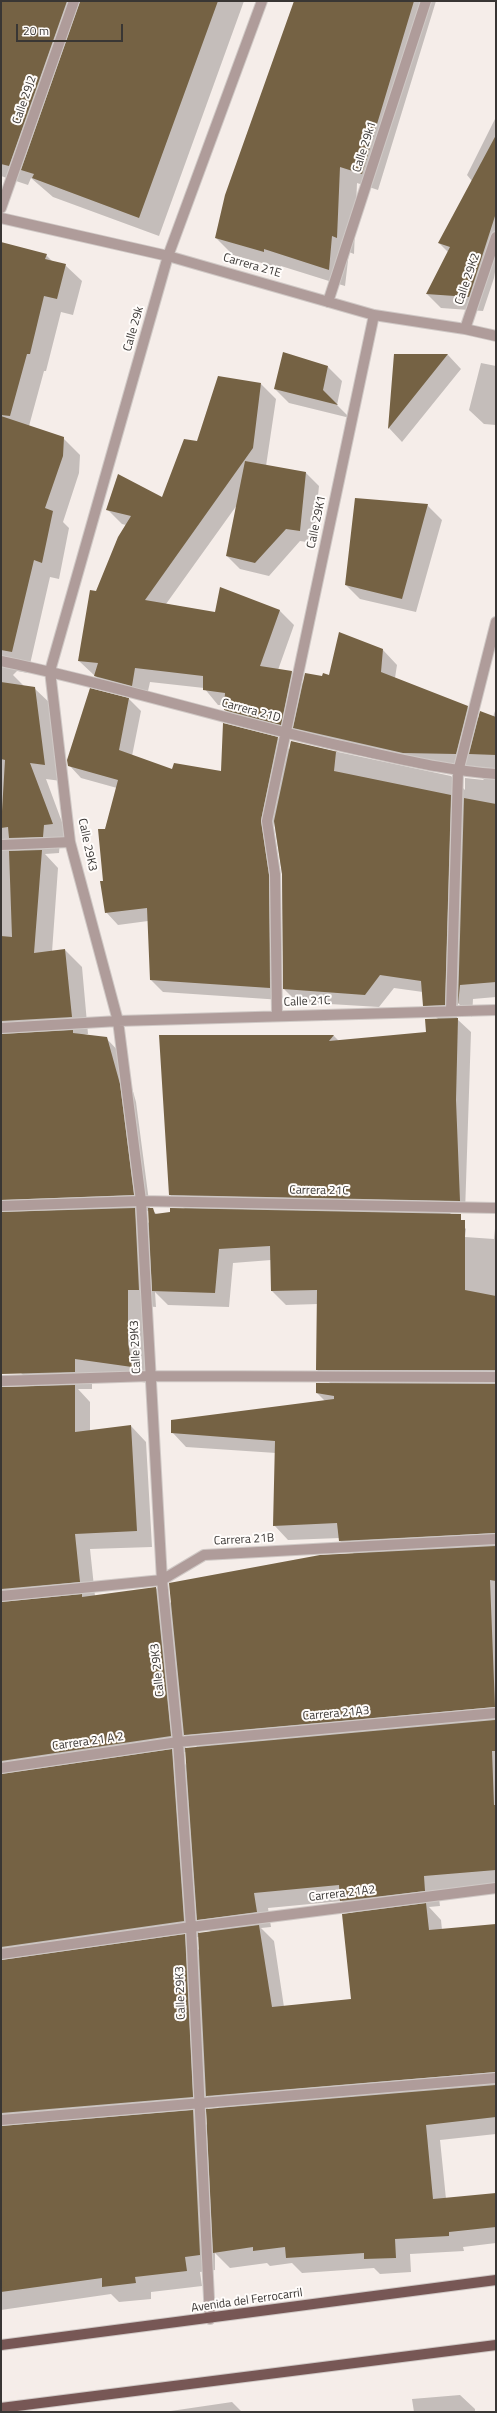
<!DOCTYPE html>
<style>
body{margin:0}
#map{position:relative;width:497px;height:2413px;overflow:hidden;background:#f5ede9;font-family:"Titillium Web",sans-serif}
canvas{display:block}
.frame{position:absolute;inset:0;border:2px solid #393634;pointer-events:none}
.scale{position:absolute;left:16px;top:24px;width:107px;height:18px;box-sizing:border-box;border:2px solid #393634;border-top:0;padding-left:5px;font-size:12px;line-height:14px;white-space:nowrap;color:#393634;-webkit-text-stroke:3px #fffcfa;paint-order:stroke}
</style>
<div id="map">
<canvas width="497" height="2413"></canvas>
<div class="frame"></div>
<div class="scale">20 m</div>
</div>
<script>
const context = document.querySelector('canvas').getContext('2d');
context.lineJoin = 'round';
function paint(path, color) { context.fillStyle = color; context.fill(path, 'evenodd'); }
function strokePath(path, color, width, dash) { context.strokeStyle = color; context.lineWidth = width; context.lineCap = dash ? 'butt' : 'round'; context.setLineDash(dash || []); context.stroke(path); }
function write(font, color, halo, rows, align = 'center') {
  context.font = font + ' "Titillium Web",sans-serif'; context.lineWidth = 4; context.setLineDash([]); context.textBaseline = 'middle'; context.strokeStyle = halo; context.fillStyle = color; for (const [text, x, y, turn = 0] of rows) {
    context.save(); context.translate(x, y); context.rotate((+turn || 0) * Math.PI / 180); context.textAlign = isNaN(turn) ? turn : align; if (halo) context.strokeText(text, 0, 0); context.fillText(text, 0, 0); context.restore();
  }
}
const shadow = new Path2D(`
 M1,1h243l-85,235 -106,-39 -22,-19 -3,7 -27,-9z
 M295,1h141l-58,189 -21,-7 -3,71 -5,-2 -4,34 -64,-20 -1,2 -47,-13 -17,-17z
 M496,117v149l-2,12 -11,33 -42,-3 -14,-14 22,-41 -10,-10 33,-62 -5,-6z
 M1,243l45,12 7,7 12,3 17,16 -9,34 -12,-3 -15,59h-2l-15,55 34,12 17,17 -1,18 -16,49 6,6 -10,51 -9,-2 -22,96 -11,-2 -4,4 11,11 10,2 18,17 9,76 -15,-2 23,62h-9l-1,12 -14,1 13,14 -6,84 13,-2 17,17 6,67h-6l24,4 17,18 13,46 14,107 8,6 27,-6 -15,-14 -10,-159h174l5,5 88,-8 11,-14 -14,-14 -1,-13 -29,-4 -15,19 -82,-5 -13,-13 -2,-115 -8,-52 -2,11 10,167 -119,-8 -12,-12 -3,-59 -30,4 -12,-13 -1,-82 12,-42 -36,-10 -12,-13 22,-75 38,9 12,12 -9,45 41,14 49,2 56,-34 12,12 1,-8 160,34 14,14v-12l19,2 -14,-13 -2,9 -159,-34 -12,-12 -2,9 -55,-15 -15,-14v-5h-7l-14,-17 -54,-6 -4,18 -36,-10 -31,-29 18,-69 29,-67 -4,-1 -15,-15 55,-11 36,-56 63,-58 15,15 -10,67 40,7 13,13 -6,57 -13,-2 -31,35 -29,-7 -13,-13 10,-51 -71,99 50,9 64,-2 14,14 -16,45 14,2 12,12 25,-8 54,-26 14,15 -2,13 72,29 12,12 14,-2 3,-9v289l-23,2 -1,18 -14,-14 -1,16 14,13 -6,181h-15l16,16 -1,8 29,2 2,-21v669l-58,4 2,15 -11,1 12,13 1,10 54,-5v209l-56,6 6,59 50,-5v49l-33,4 1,4 -54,3 1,18 -31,2 -6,-6 -72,5 -10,-10 -22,3 -3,-3 -37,5 -15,-15v17l-15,2 2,14 -51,6v7l-32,3 -8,-8 -110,16v-918l34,-5 -14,-14 -20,-61zM149,1211l1,13 -13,-12zM271,1260l1,31 14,14 32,-1 -1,66 14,14 -14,9 8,8 -153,31 14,15 90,6 -2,72 14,15 52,-2v3l14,13 -182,50 -16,-16 -61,8 -5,-47 62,-2 -6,-105 -15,-16 -41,5v-29l-12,-13h14v-14l56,8 -3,-24 -1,-53 12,1 -1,-15 13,13 61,2 4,-44zM184,1734l14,14 -12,1zM186,1752l1,14 -12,-13zM342,1901l12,13 -2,86 -68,7 -10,-66 -13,-13 10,-1 -3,-19zM198,1919l13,13 -12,2zM199,1937l1,14 -13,-13zM207,2096l13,13 -12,1zM208,2112v14l-13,-13z
 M395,355h53l13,14 -59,73 -13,-14z
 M481,363l15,3v59l-12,-1 -15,-14z
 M328,367l14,14 -5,24 13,13 -61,-15 -14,-14z
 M427,505l15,15 -26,92 -56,-13 -14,-14z
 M460,2395l15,14v3h-61l-2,-13z
 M232,2402l10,10h-78z`);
const building = new Path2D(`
 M1,1h66l-58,165 -8,-2z
 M80,1h138l-79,217 -107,-40 2,-4 -13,-4z
 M294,1h120l-52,173 -22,-7 -3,71 -5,-2 -3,34 -65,-21v3l-49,-14 10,-43z
 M496,135v78l-27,84 -43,-3 24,-47 -12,-4z
 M1,242l46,12 -2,5 21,5 -9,35 -13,-3 -14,58h-3l-17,62 -9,-1z
 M283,352l45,14 -5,24 15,15 -64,-16z
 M394,354h54l-60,75z
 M218,376l43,7 -8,65 -108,152 70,12 5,-25 60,23 -20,56 32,5 -11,54 -57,-15 1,-17 -22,-3v-14l-68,-8 -3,18 -38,-10 4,-13 -20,-2 12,-71 6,1 22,-54 13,-21 -25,-6 12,-36 44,23 22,-58 13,2z
 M1,416l63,21 -1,19 -18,52 8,3 -11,52 -8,-3 -22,92 -11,-2z
 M245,461l61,11 -6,59 -14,-2 -31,34 -29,-7z
 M355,498l73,6 -26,95 -57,-14z
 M339,632l44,17 -2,23 87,34 -12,48 -53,-1 -110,-25 12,-55 17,3 1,-3 6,2z
 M1,682l34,5 10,78 -15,-2 23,61 -9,1 -1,12 -34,1 -1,-11 -7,1 4,-68 -4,-1z
 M90,688l39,10 -10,52 53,19 2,-6 47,8 2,-48 55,14 -17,83 8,55 1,113 -120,-8 -3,-72 -42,5 -5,-32h3l-5,-52h7l13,-49 -50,-14 -1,-6z
 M480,711l16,6v38l-27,-1z
 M291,741l47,11h-2l-2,19 117,24 -6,210 -22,1 -2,-25 -41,-6 -15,20 -82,-6 -1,-115 -8,-53z
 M464,798l32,6v178l-36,3 -2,20z
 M42,850l-8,103 31,-4 7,68 -71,4v-85l11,1 -3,-86z
 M458,1018l-2,82 4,101 -291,-6 -10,-160h175l-5,6 97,-9 -1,-13z
 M73,1030v3l34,4 13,47 14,111 -133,5v-166z
 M135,1208l4,82h-11v52l4,25 -57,-8v13l-74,2v-162z
 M148,1208h5l2,6 15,-2v-4l291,6v6h4v70l31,6v74h-180l1,-80 -46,1 -1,-45 -51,3 -4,44 -63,-2z
 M316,1383l180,1v149l-157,8 -2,-18 -64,3 2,-85 -104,-8v-13l163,-21v-3l-18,-3z
 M75,1385v47l56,-7 6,106 -62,3 5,48 -79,7v-202z
 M496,1546v35l-6,-1 5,127 -311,28 -15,-152 151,-28z
 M156,1587l15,149 -170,25v-159l81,-8v3z
 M495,1720l1,31h-4l2,54h2v65l-72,6 1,15 -85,10 -1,-16 -85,8 3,19 -60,8 -12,-172z
 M172,1749l12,172 -183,26v-173z
 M426,1903l3,27 67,-6v148l-290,24 -8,-163 61,-8 13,82 79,-8 -9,-85z
 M185,1934l8,163 -192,16v-153z
 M496,2085v32l-70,8 7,74 63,-6v34l-47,5v4l-54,3 1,19 -32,1v-6l-78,5 -1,-11 -32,4v-4l-40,6 -7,-144z
 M193,2110l7,145 -15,2 2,14 -52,6 1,6 -34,4v-9l-101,14v-166z`);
const minor = new Path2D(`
 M1,208l73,-207
 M1,218l167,38 206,59 91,14 31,7
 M328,302l98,-301
 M465,329l31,-92
 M1,661c120,25 238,63 358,89 46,10 90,21 137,24
 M1,845l69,-3
 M451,1011l7,-239 38,-150
 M277,1016l-2,-142 -8,-53 107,-506
 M1,1028l117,-7 378,-11
 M1,1206l140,-5 355,7
 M1,1381l149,-5 346,1
 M1,1596l161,-16 42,-25 292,-16
 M1,1768l177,-26 318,-29
 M1,1954l190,-27 305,-39
 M1,2120l495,-42
 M210,2319l-19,-392 -13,-185 -16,-162 -21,-379 -23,-180 -48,-179 -20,-171 118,-415 94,-255`);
const primary = new Path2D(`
 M1,2345l495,-65
 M1,2408l495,-63`);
const streetNames = [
 ["Calle 29J2",25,100,-71],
 ["Calle 29k1",365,147,-72],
 ["Carrera 21E",252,266,16],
 ["Calle 29K2",468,279,-71],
 ["Calle 29k",134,329,-74],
 ["Calle 29K1",317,522,-78],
 ["Carrera 21D",251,711,15],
 ["Calle 29K3",87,845,78],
 ["Calle 21C",307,1002,-2],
 ["Carrera 21C",319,1191,1],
 ["Calle 29K3",136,1347,-93],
 ["Carrera 21B",244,1540,-3],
 ["Calle 29K3",158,1670,-96],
 ["Carrera 21A3",336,1714,-5],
 ["Carrera 21 A 2",88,1742,-8],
 ["Carrera 21A2",342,1894,-7],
 ["Calle 29K3",181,1993,-92],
 ["Avenida del Ferrocarril",247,2301,-8]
];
paint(shadow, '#0003');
paint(building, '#756244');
strokePath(minor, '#cfc8c5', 12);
strokePath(primary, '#cfc8c5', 12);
strokePath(minor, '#af9c9a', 10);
strokePath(primary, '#775755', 10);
write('12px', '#393634', '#fffcfa', streetNames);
</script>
